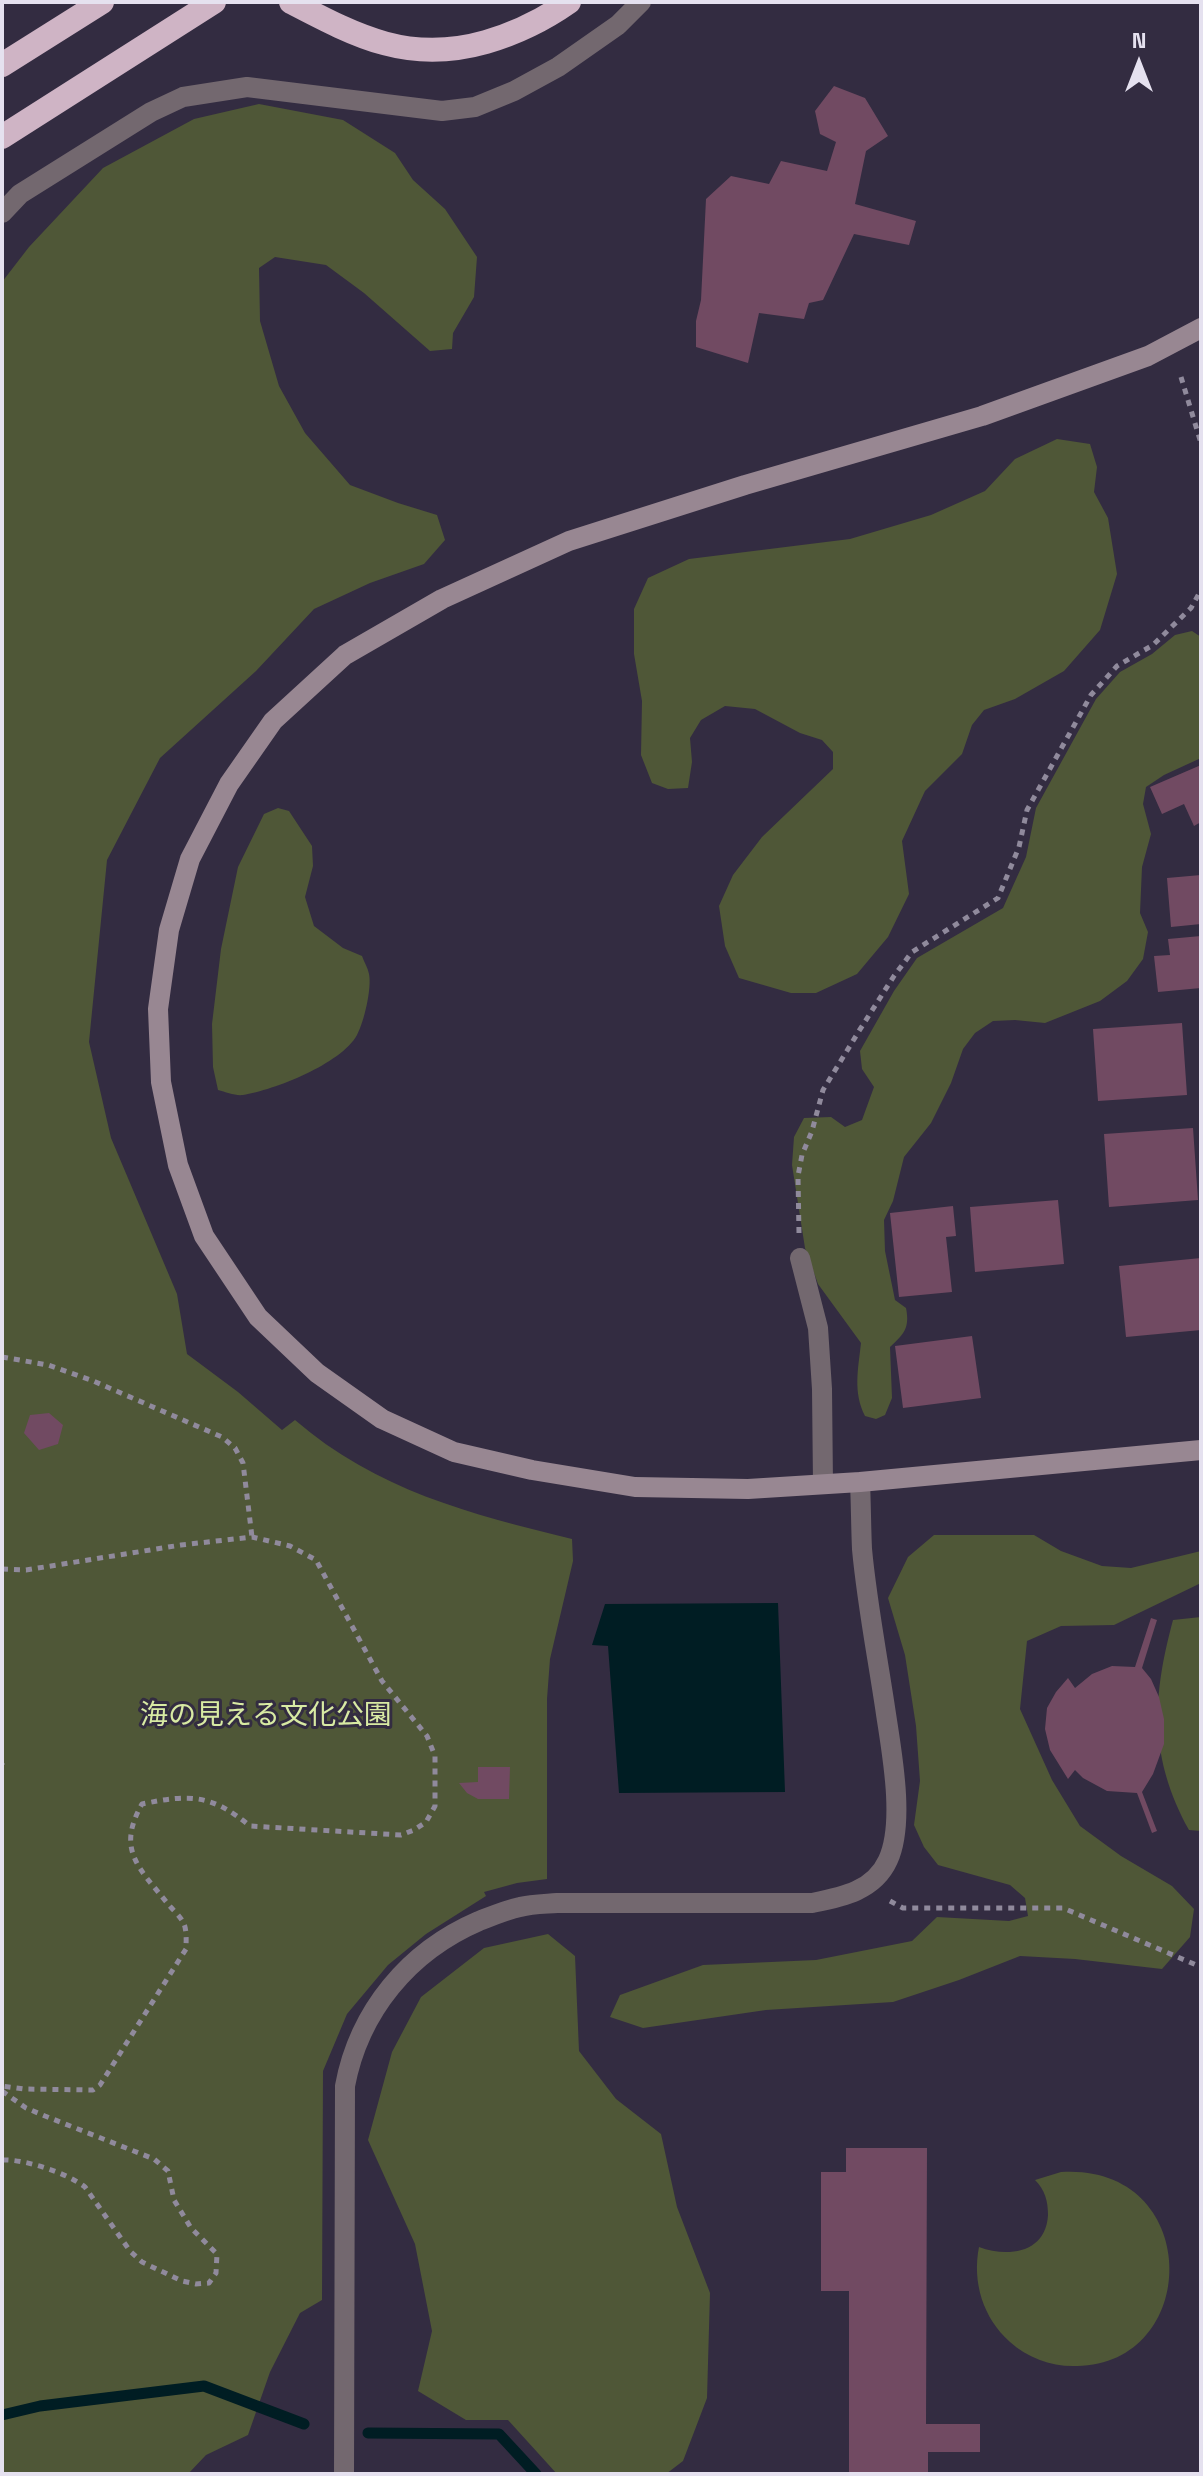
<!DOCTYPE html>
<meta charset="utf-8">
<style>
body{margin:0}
#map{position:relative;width:1203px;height:2476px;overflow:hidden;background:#332c41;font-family:"Space Grotesk",sans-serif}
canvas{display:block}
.frame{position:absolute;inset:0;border:4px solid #e5e1ef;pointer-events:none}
.north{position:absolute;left:1099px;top:24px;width:80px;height:80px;-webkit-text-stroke:6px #332c41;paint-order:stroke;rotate:0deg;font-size:22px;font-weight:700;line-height:32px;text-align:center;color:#e5e1ef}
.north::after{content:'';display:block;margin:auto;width:28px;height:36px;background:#e5e1ef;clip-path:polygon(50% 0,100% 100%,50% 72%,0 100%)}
</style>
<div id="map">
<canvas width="1203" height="2476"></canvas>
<div class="frame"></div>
<div class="north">N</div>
</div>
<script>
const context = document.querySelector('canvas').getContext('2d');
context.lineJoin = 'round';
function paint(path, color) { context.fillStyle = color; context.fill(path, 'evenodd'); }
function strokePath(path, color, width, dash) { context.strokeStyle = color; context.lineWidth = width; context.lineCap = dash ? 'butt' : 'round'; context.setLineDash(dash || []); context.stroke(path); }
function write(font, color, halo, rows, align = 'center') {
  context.font = font + ' "Space Grotesk","Noto Sans JP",sans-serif'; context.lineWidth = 6; context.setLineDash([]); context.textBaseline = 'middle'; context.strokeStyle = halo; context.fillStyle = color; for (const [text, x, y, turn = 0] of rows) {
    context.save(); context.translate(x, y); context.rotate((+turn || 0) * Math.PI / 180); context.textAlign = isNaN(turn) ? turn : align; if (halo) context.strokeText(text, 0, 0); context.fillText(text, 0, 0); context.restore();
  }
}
const green = new Path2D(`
 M259,104l84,16 52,33 18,27 32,29 32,48 -3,40 -21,36 -1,16 -22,2 -66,-58 -38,-28 -51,-8 -16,11 1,53 19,65 26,47 45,52 48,18 39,12 8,25 -21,24 -54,19 -56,26 -58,62 -96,87 -53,102 -18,182 22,96 66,156 10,60 51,38 44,38 13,-10c81,70 175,94 277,119l1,22 -23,98 -3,40v180l-30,4 -33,9 2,4 -60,38 -38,31 -41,49 -24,57 -1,229 -22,13 -30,59 -22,63 -42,20 -18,19h-186v-2192l27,-35 74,-79 91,-49z
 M1057,439l33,5 7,23 -3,25 14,26 9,56 -17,56 -36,41 -49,28 -31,11 -12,15 -10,29 -37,37 -23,50 7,53 -21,43 -31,37 -41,19h-25l-52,-15 -14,-32 -6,-40 14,-31 29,-38 71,-68v-17l-11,-12 -22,-7 -45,-24 -30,-3 -24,14 -11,18 2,24 -4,26 -20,1 -16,-6 -11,-28 1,-54 -8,-47v-45l14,-31 41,-19 161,-20 81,-24 54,-24 30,-32z
 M1192,631l9,6v121l-37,17 -18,12 -3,17 8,30 -9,33 -2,46 8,19 -5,27 -16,22 -27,20 -55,22 -30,-3 -22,1 -18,12 -12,16 -12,34 -20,40 -27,34 -11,44 -9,19 1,31 10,49 11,8c4,20 -2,26 -16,39l2,51 -7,17 -9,4 -11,-3c-12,-24 -7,-46 -4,-73l-43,-59 -13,-36 -13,-83 2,-28 10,-19 27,-1 14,10 17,-7 12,-33 -12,-18 -2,-18 34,-60 23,-33 86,-50 23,-51 10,-49 60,-109 24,-27 32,-18 23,-19z
 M278,808l11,3 23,35 1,20 -8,31 9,29 29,22 19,8c2,6 6,12 7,18 3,14 -5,48 -12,61 -16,29 -83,55 -114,60 -8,1 -17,-3 -25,-5l-5,-23 -1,-43 9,-75 17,-82 26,-53z
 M934,1535h100l27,16 41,15 29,2 70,-17v32l-87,42 -53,1 -34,15 -7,68 32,71 28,46 41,30 51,30 22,23 -4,28 -28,32 -87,-10 -55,-3 -61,24 -66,22 -127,8 -123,18 -33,-11 10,-22 83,-30 113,-5 96,-19 25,-24 72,4 19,-5 -3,-18 -15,-13 -72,-20 -14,-18 -10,-22 6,-44 -4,-55 -11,-71 -17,-57 20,-41z
 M1201,1617v214l-12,-1c-40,-73 -37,-132 -16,-210z
 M548,1934l27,22 4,95 37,48 45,35 16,73 33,86 -3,105 -24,63 -17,13h-109l-49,-54h-42l-48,-29 14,-60 -17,-87 -47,-104 24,-88 29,-55 63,-49z
 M1061,2172c142,-9 142,192 16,194 -25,1 -49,-8 -67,-24 -27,-24 -38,-60 -31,-95 29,11 67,6 69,-32 0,-14 -3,-25 -13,-35z`);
const water = new Path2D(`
 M778,1603l7,189 -166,1 -11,-147 -16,-1 13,-41z`);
const stream = new Path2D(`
 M2,2415l38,-9 164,-20 100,38
 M368,2433l131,1 37,40`);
const building = new Path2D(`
 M834,86l31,12 23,38 -22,15 -11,53 61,17 -7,24 -55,-11 -31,66 -14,3 -5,16 -45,-6 -11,50 -52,-16v-26l5,-21 5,-101 25,-23 38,8 12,-23 46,10 9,-29 -16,-8 -5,-23z
 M1201,765v57l-7,4 -10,-22 -22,10 -12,-27z
 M1201,875v49l-30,3 -4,-49z
 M1201,936v52l-43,4 -4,-36 16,-1 -2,-16z
 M1182,1023l5,72 -89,6 -5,-72z
 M1193,1128l5,72 -89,7 -5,-73z
 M1058,1200l6,64 -89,8 -5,-65z
 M953,1206l3,30 -10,1 6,55 -53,5 -9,-84z
 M1201,1258v72l-75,7 -7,-71z
 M972,1336l9,62 -78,10 -8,-62z
 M49,1413l14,12 -5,19 -19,6 -15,-17 6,-18z
 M1151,1618l6,2 -15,48 9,11 8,18 5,22v25l-11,30 -11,18 15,39 -5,2 -15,-40 -30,-2 -24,-13 -8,-8 -7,9 -18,-29 -5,-21 2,-21 9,-16 12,-14 7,10 17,-14 20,-8 23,1z
 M478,1767h32l-1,32h-31l-11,-6 -8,-10 19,-1z
 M846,2148h81l-1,276h54v28h-52v22h-79v-183h-28v-119h25z`);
const path = new Path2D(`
 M1181,377l20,66
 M799,1233l-1,-57 4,-21 10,-24 11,-41 36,-59 35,-55 18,-24 86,-54 21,-51 8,-37 64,-115 26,-29 36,-21 38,-37 10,-18
 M2,1357l46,8 43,15 131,57 13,11 8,15 9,74
 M2,1569l24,1 155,-25 71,-8 38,9 26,14 66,121 45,55 8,20v50l-9,16 -12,8 -13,5 -151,-9c-39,-32 -60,-32 -108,-22 -26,46 -3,64 26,100 5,6 13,13 16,20 3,7 2,18 2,25l-86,136 -7,5 -69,-1 -22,-3
 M2,1763v2
 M890,1901l13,7h160l138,59
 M2,2091l24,17 19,8 109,43 14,12 6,29 17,28 26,26 -1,19 -7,10 -13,1 -14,-3 -40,-19 -12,-11 -45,-64c-18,-14 -60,-28 -83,-27`);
const street = new Path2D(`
 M2,213l18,-19 131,-82 32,-15 64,-10 195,24 33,-4 39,-16 44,-24 60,-42 23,-23
 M800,1258l18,70 4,61 1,95
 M344,2474l1,-388c14,-75 64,-135 134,-165 13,-5 27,-11 41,-14 12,-3 25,-3 37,-4h255c30,-6 62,-12 76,-43 17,-37 4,-106 -2,-146 -8,-55 -19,-110 -24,-165 -1,-22 -1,-45 -2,-67`);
const secondary = new Path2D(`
 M1201,328l-53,28 -166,60 -237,69 -176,56 -127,58 -97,56 -72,66 -44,63 -39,75 -21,71 -11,79 3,73 17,83 26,71 54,81 59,56 65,46 72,33 78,18 103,17 113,2 112,-7 341,-32`);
const highway = new Path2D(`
 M291,2c67,35 118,62 195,40 31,-9 56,-21 83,-40
 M2,65l100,-63
 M2,137l212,-135`);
const parkNames = [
 ["海の見える文化公園",266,1716]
];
paint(green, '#4f5737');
paint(water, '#001d23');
strokePath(stream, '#001d23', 11);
paint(building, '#714a62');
strokePath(path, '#908a9c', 5, [6, 6]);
strokePath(street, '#73686f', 20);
strokePath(secondary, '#988792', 20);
strokePath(highway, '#cfb4c5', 24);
write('28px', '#d8eaa3', '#332c41', parkNames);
</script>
